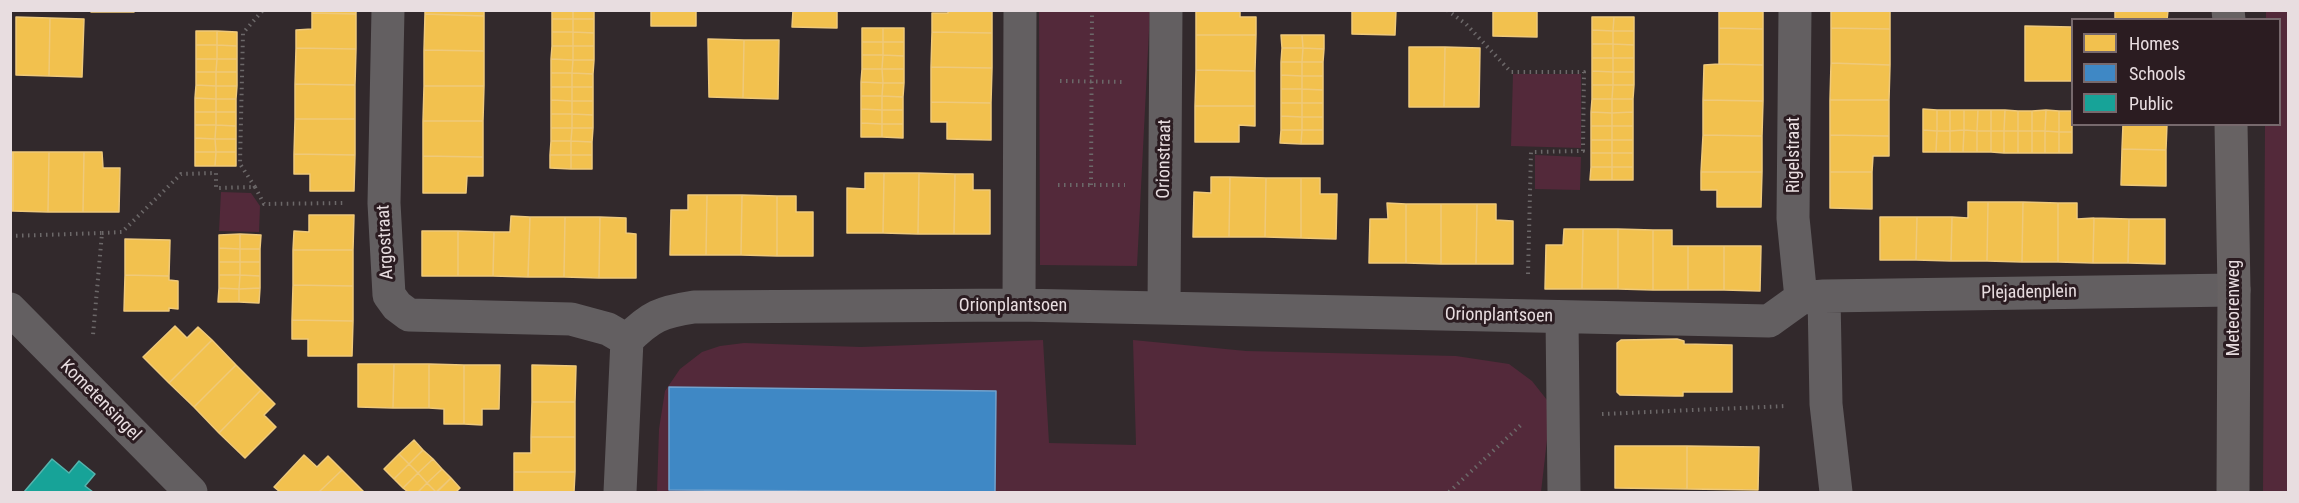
<!DOCTYPE html>
<style>
body{margin:0}
#map{position:relative;width:2299px;height:503px;overflow:hidden;background:#32292c;font-family:"Roboto Condensed",sans-serif}
canvas{display:block}
.frame{position:absolute;inset:0;border:12px solid #e8dde0;pointer-events:none}
.legend{position:absolute;left:2071px;top:18px;width:210px;height:108px;box-sizing:border-box;background:#2b1c21;border:2px solid #77696d;margin:0;padding:8px 10px;list-style:none;font-size:18px;color:#e8dde0}
.legend li{display:flex;align-items:center;gap:12px;height:30px}
.legend b{width:30px;border:2px solid #77696d}
</style>
<div id="map">
<canvas width="2299" height="503"></canvas>
<div class="frame"></div>
<ul class="legend">
<li><b style="height:16px;background:#f2c14e"></b>Homes</li>
<li><b style="height:16px;background:#3f88c5"></b>Schools</li>
<li><b style="height:16px;background:#17a398"></b>Public</li>
</ul>
</div>
<script>
const context = document.querySelector('canvas').getContext('2d');
context.lineJoin = 'round';
function paint(path, color) { context.fillStyle = color; context.fill(path, 'evenodd'); }
function strokePath(path, color, width, dash) { context.strokeStyle = color; context.lineWidth = width; context.lineCap = dash ? 'butt' : 'round'; context.setLineDash(dash || []); context.stroke(path); }
function write(font, color, halo, rows, align = 'center') {
  context.font = font + ' "Roboto Condensed",sans-serif'; context.lineWidth = 6; context.setLineDash([]); context.textBaseline = 'middle'; context.strokeStyle = halo; context.fillStyle = color; for (const [text, x, y, turn = 0] of rows) {
    context.save(); context.translate(x, y); context.rotate((+turn || 0) * Math.PI / 180); context.textAlign = isNaN(turn) ? turn : align; if (halo) context.strokeText(text, 0, 0); context.fillText(text, 0, 0); context.restore();
  }
}
const green = new Path2D(`
 M1039,11h111l-13,255 -97,-1z
 M2266,11h22v481h-25l2,-367 15,-1v-104l-14,-1z
 M1513,74h68v74l-70,-2z
 M1535,155l46,2 -1,33 -45,-1z
 M221,192l30,1 9,13 -1,26 -40,-1z
 M1043,340l6,103 87,2 -3,-105 113,11 210,5 53,8 23,17 15,19 3,14 -9,78h-884l2,-63 6,-38 15,-22 22,-17 18,-6 24,-3 117,4z`);
const homes = new Path2D(`
 M91,10h43v2h-43z
 M312,10h44v4l-44,-1z
 M425,10h59v6l-59,-2z
 M552,10h21v9h-21z
 M573,10h21v9h-21z
 M651,10h45v16h-45z
 M793,10h44v18l-45,-1z
 M948,10h44v23l-60,-1v-19h16z
 M1196,10h44v7h16v18h-60z
 M1352,10h44l-1,25 -43,-1z
 M1493,10h44v27l-44,-1z
 M1719,10h44v19l-44,-1z
 M1831,10h59v19l-59,-1z
 M2115,11h53l-1,9h-52z
 M312,13l44,1v35l-60,-1v-18l16,-1z
 M425,14l59,2v35l-60,-1z
 M16,17l34,1 -1,58 -33,-1z
 M1592,17h22l-1,14 -21,-1z
 M1614,17h20v14h-21z
 M50,18l34,1 -2,58 -33,-1z
 M552,19h21v13h-21z
 M573,19h21v14l-21,-1z
 M2025,26l47,1v54h-47z
 M862,28h21v14h-21z
 M883,28h21v14h-21z
 M1719,28l44,1v36l-44,-1z
 M1831,28l59,1v36l-59,-2z
 M1592,30l21,1v13h-21z
 M196,31h21v14h-21z
 M217,31l20,1v14l-20,-1z
 M1613,31h21v14l-21,-1z
 M552,32h21v14h-21z
 M573,32l21,1v13h-21z
 M932,32l60,1v35l-61,-1z
 M1196,35h60l-1,36 -59,-1z
 M1281,35h21l1,13h-21z
 M1302,35h22v14l-21,-1z
 M708,39l36,1 -1,58 -34,-1z
 M744,40h35l-1,59 -35,-1z
 M862,42h21v13h-21z
 M883,42h21v14l-21,-1z
 M1592,44h21v14h-21z
 M1613,44l21,1v13h-21z
 M196,45h21v14h-21z
 M217,45l20,1v13h-20z
 M552,46h21v14l-22,-1z
 M573,46h21v14h-21z
 M1409,47h36l-1,60h-35z
 M1445,47l35,1 -1,59h-35z
 M296,48l60,1 -1,36 -60,-1z
 M1282,48h21l-1,14h-21z
 M1303,48l21,1 -1,13h-21z
 M424,50l60,1v35h-60z
 M862,55h21l-1,14h-20z
 M883,55l21,1v13h-22z
 M1592,58h21v14l-21,-1z
 M1613,58h21v14h-21z
 M196,59h21l-1,13h-20z
 M217,59h20v13h-21z
 M551,59l22,1 -1,13h-21z
 M573,60h21l-1,14 -21,-1z
 M1281,62h21v14l-21,-1z
 M1302,62h21v14h-21z
 M1831,63l59,2 -1,35h-59z
 M1719,64l44,1v36l-60,-1 1,-35z
 M931,67l61,1 -1,35 -60,-1z
 M862,69h20l1,14 -22,-1z
 M882,69h22v14h-21z
 M1196,70l59,1v35h-60z
 M1592,71l21,1v13h-21z
 M196,72h20v14l-20,-1z
 M216,72h21v14h-21z
 M1613,72h21v13h-21z
 M551,73h21v14h-21z
 M572,73l21,1v13h-21z
 M1281,75l21,1v13h-21z
 M1302,76h21v14l-21,-1z
 M861,82l22,1 -1,13h-21z
 M883,83h21l-1,14 -21,-1z
 M295,84l60,1v34h-60z
 M196,85l20,1v13l-21,-1z
 M1592,85h21l-1,14h-20z
 M1613,85h21l-1,14h-21z
 M216,86h21l-1,13h-20z
 M424,86h60l-1,35h-60z
 M551,87h21v14l-21,-1z
 M572,87h21v14h-21z
 M1281,89h21v14h-21z
 M1302,89l21,1v13h-21z
 M861,96h21v14l-21,-1z
 M882,96l21,1v13h-21z
 M195,98l21,1v13h-21z
 M216,99h20v13h-20z
 M1592,99h20v14l-21,-1z
 M1612,99h21v13l-21,1z
 M551,100l21,1v13h-21z
 M1703,100l60,1 -1,35 -59,-1z
 M1830,100h59v36l-59,-1z
 M572,101h21v14l-21,-1z
 M931,102l60,1v37l-44,-1v-17h-16z
 M1281,103h21v14l-21,-1z
 M1302,103h21v14h-21z
 M1195,106h60v20l-16,-1v17h-44z
 M861,109l21,1v14l-21,-1z
 M1923,109l14,1v21l-14,-1z
 M882,110h21v14h-21z
 M1937,110h13v21h-13z
 M1950,110h14v20l-14,1z
 M1964,110h14l-1,21 -13,-1z
 M1978,110h13v21h-14z
 M1991,110h14l-1,21h-13z
 M2005,110l13,1v20h-14z
 M2046,110l-1,21h-13v-20z
 M2046,110l13,1v21l-14,-1z
 M2018,111h14v20h-14z
 M2059,111h13v21h-13z
 M195,112h21v13h-21z
 M216,112h20v14l-20,-1z
 M1591,112l21,1v13h-21z
 M1633,112v14h-21v-13z
 M551,114h21v14h-21z
 M572,114l21,1v13h-21z
 M1281,116l21,1v13h-21z
 M1302,117h21v13h-21z
 M295,119h60v36l-61,-1z
 M423,121h60v36l-60,-1z
 M861,123l21,1v13h-21z
 M882,124h21v14l-21,-1z
 M2123,124h44l-1,26 -44,-1z
 M195,125h21l-1,14 -20,-1z
 M216,125l20,1v13h-21z
 M1591,126h21v14h-21z
 M1612,126h21v14h-21z
 M551,128h21l-1,13h-20z
 M572,128h21l-1,14 -21,-1z
 M1281,130h21l-1,14 -21,-1z
 M1302,130h21v14h-22z
 M1923,130l14,1 -1,21h-13z
 M1964,130l13,1v21h-14z
 M1964,130l-1,22h-13v-21z
 M1937,131h13v21h-14z
 M1977,131h14v21h-14z
 M1991,131h13v22l-13,-1z
 M2004,131h14v22h-14z
 M2018,131h14v22h-14z
 M2032,131h13v22h-13z
 M2045,131l14,1v21h-14z
 M2059,132h13v21h-13z
 M1703,135l59,1v36h-61z
 M1830,135l59,1v20h-16l-1,16h-42z
 M195,138l20,1 1,13h-21z
 M215,139h21v13h-20z
 M1591,140h21v13h-21z
 M1612,140h21v13h-21z
 M551,141h20v14h-21z
 M571,141l21,1v13h-21z
 M2122,149l44,1v36l-45,-1z
 M10,152h3v59h-3z
 M13,152h36l-1,60 -35,-1z
 M49,152h35l-1,60h-35z
 M84,152h18l1,16h17l-1,44h-36z
 M195,152h21l-1,14h-20z
 M216,152h20v14h-21z
 M1591,153h21v14h-21z
 M1612,153h21v14h-21z
 M294,154l61,1 -1,36h-44v-17h-16z
 M550,155h21v14l-21,-1z
 M571,155h21v14h-21z
 M423,156l60,1v19h-16l-1,17h-43z
 M1591,167h21v13h-22z
 M1612,167h21v13h-21z
 M1701,172h61l-1,35h-44v-17h-16z
 M1830,172h42v37l-42,-1z
 M865,173h19l-1,60h-36v-45l18,1z
 M884,173h35l-1,61 -35,-1z
 M919,173l36,1 -1,60h-36z
 M955,174h18v16h17v44h-36z
 M1211,177h19l-1,60h-36l1,-45 17,1z
 M1230,177l36,1 -1,59h-36z
 M1266,178h35v60l-36,-1z
 M1301,178h19v16h17l-1,45 -35,-1z
 M688,195h19l-1,60h-36l1,-45h17z
 M707,195h35l-1,60h-35z
 M742,195l35,1v60l-36,-1z
 M777,196h19v16h17v44h-36z
 M1968,202h20l-1,59h-36l1,-44 16,1z
 M1988,202h35l-1,60 -35,-1z
 M2023,202l35,1v59h-36z
 M1387,203l19,1v59h-37l1,-44h18z
 M2058,203h19v16l17,-1 -1,45 -35,-1z
 M1406,204h35v60l-35,-1z
 M1441,204h36l-1,60h-35z
 M1477,204h19v16l17,1v43h-37z
 M309,215h45l-1,35h-60l1,-19 15,1z
 M511,216l19,1 -2,60 -35,-1 1,-44h16z
 M530,217h35l-1,60h-36z
 M565,217h35l-1,61 -35,-1z
 M600,217l26,1v15l10,1v44h-37z
 M1880,217h37l-1,43h-36z
 M1917,217h35l-1,44 -35,-1z
 M2094,218l35,1 -1,44h-35z
 M2129,219h36v45l-37,-1z
 M1564,229h19l-1,60h-37l1,-44h17z
 M1583,229h35v60h-36z
 M1618,229l35,1v60l-35,-1z
 M1653,230h19v16h16v44h-35z
 M422,231h36v45h-36z
 M458,231l36,1 -1,44h-35z
 M240,234l21,1 -1,14h-20z
 M240,234v15l-21,-1v-13z
 M125,239l45,1 -1,36 -44,-1z
 M1688,246h36v44h-36z
 M1724,246h37l-1,45 -36,-1z
 M219,248l21,1v13h-21z
 M240,249h20v13h-20z
 M293,250h60v36l-60,-1z
 M219,262h21v13h-21z
 M240,262h20v14l-20,-1z
 M125,275l44,1v4l9,1v28l-9,-1v3h-45z
 M219,275h21l-1,14 -20,-1z
 M240,275l20,1v12l-21,1z
 M293,285l60,1v35l-61,-1z
 M219,288l20,1v13h-21z
 M260,288l-1,15 -20,-1v-13z
 M292,320l61,1 -1,35h-44v-17h-16z
 M175,326l12,12 11,-11 14,13 -43,43 -26,-26z
 M1677,339l7,2v3l48,1v47h-49v4h-8l-55,-1 -3,-3v-49l4,-3z
 M212,340l24,25 -42,42 -25,-24z
 M358,364h36l-1,44 -35,-1z
 M394,364h35v44h-36z
 M429,364l35,1v59h-20v-15l-15,-1z
 M236,365l25,25 -42,43 -25,-26z
 M464,365h36l-1,44h-17v16l-18,-1z
 M532,365l44,1 -1,36h-43z
 M261,390l14,14 -11,11 12,12 -31,31 -26,-25z
 M532,402h43v35h-44z
 M531,437h44v35h-61v-19h17z
 M414,440l9,10 -14,14 -10,-10z
 M1615,446h72v43l-72,-1z
 M1687,446l72,1 -1,43 -71,-1z
 M423,450l10,9 -15,14 -9,-9z
 M399,454l10,10 -15,15 -10,-10z
 M304,455l13,12 11,-11 14,14 -23,22h-39l-6,-5z
 M433,459l9,10 -15,14 -9,-10z
 M409,464l9,9 -15,15 -9,-9z
 M442,469l9,9 -15,14 -9,-9z
 M342,470l22,22h-45z
 M514,472h61l-1,20h-60z
 M418,473l9,10 -9,9h-10l-5,-4z
 M451,478l9,10 -4,4h-19z
 M427,483l9,9h-18z`);
const schools = new Path2D(`
 M669,387l327,4 -1,101 -326,-2z`);
const public = new Path2D(`
 M52,459l17,14 10,-12 16,13 -10,12 8,6h-69z`);
const path = new Path2D(`
 M1447,10l19,14 45,48h73l-1,79 -52,1 -3,123
 M1060,81l64,1
 M1058,185h67
 M1091,185l1,-175
 M255,187l9,17 80,-1
 M102,233l20,-1 59,-58 35,-1v15l39,-1 -15,-23 3,-131 20,-23
 M10,236l92,-3 -9,102
 M1602,414l184,-8
 M1449,492l73,-68`);
const street = new Path2D(`
 M388,10l-4,193 5,92 8,11 12,9 162,4 37,10 19,11
 M1795,10l-2,208 8,80
 M1824,296l2,108 10,88
 M1801,298l23,-2 410,-6
 M1019,305l1,-295
 M1164,308l2,-298
 M10,309l181,183
 M1562,318l2,174
 M620,492l7,-152c24,-24 34,-28 67,-33l325,-2 750,16 32,-23`);
const secondary = new Path2D(`
 M2228,10l1,10
 M2231,124l3,166 -1,202`);
const streetNames = [
 ["Rigelstraat",1794,155,-90],
 ["Orionstraat",1165,159,-89],
 ["Argostraat",386,242,-93],
 ["Plejadenplein",2029,293,-1],
 ["Orionplantsoen",1013,306],
 ["Meteorenweg",2234,308,-90],
 ["Orionplantsoen",1499,316,1],
 ["Kometensingel",100,401,45]
];
paint(green, '#53293a');
paint(homes, '#f2c14e');
strokePath(homes, '#efc97a', 1.5);
paint(schools, '#3f88c5');
strokePath(schools, '#72a2cd', 1.5);
paint(public, '#17a398');
strokePath(public, '#56b4ae', 1.5);
strokePath(path, '#6c6869', 4, [1.5, 4.5]);
strokePath(street, '#635f61', 33);
strokePath(secondary, '#676263', 33);
write('18px', '#e8dde0', '#2b1c21', streetNames);
</script>
